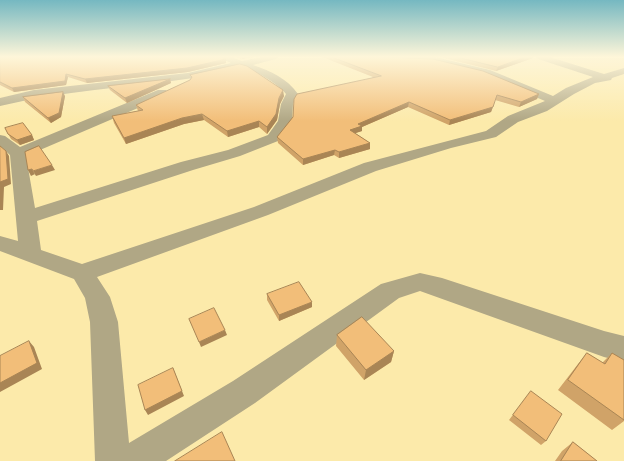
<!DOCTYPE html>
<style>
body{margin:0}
canvas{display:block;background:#fceaaa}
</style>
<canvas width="624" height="461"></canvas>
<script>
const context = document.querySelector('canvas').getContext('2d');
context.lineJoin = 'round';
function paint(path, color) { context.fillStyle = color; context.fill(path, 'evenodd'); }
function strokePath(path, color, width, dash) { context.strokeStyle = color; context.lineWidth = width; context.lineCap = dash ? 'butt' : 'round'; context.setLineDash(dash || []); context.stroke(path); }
const minor = new Path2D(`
 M218,57h13l11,4 19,-4h17l-2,2 -23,6c17,6 34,13 45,29l-5,10 -1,17 -14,20 -38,15 -47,14 -156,51 4,29 41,14 172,-57 110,-44 122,-32 22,-15 37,-15 -63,-27 -50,-12 -49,-2 -3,-1 -2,-2h57l55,13 63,26 13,-8 27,-11 -55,-18 -2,-2h14l54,17 20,-6v6l-12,4 -1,2 -16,3 -21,11 -27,17 -29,11 -22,15 -45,11 -75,23 -108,44 -171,62 13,20 8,25 11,121 104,-62 148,-97 39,-11 22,5 162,53 20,5v26l-20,-5 -184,-66 -21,7 -144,105 -89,58h-71l-5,-139 -5,-24 -11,-19 -74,-28v-15l18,5 -8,-86 -10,-9v-11l5,1 15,11 138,-57h8l2,3 -2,3 -140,60 9,52 146,-46 47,-12 40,-15 10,-14 3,-17 5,-10c-6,-9 -35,-27 -46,-27 -18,2 -36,10 -54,12 -62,9 -125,12 -186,27v-8l34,-8 154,-17 43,-10z`);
const wall = new Path2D(`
 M0,57l226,6 -38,9 -101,11 -19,-6 -2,8 -52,7 -14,-7z
 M234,57h19l-11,2z
 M322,57h60l157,37 -2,5 -18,8 -24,-7 -4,12 -42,13 -41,-18 -46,20v4l-7,2 15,10v6l-31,9 -5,-3 -31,10 -25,-22 -1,-6 96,-60z
 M440,57h93v1l-37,13z
 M190,75l94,21 -4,8 -3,16 -10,14 -8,-7 -31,10 -24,-17 -20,4 -58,20 -12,-21 -2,-7 26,-5 -2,-6 54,-25 1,-2z
 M170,79l1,4 -44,20 -17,-13 -2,-4z
 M65,96l-4,21 -10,6 -26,-21 -2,-5z
 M5,128l27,7 2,5 -14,5 -9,-6z
 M267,294l45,13 -33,14 -12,-21z
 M337,335l57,16 -3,11 -27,18 -28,-34z
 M587,353l15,10 10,-10 12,7v61l-12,9 -54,-40 20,-26z
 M531,391l15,50 -5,4 -32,-25z
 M573,442l24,19h-42l7,-10z`);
const shadedWall = new Path2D(`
 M242,57h11l-11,2z
 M525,57h8v1l-37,13 2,-4z
 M226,59v4l-38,9 -101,11 -2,-4z
 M66,74l2,3 -2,8 -52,7 -2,-4z
 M170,79l1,4 -44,20 -2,-5z
 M283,90l1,6 -4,8 -3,16 -10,14v-7z
 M63,92l2,4 -4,21 -10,6 -3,-5z
 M539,94l-2,5 -18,8 2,-5z
 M409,102l-1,5 -46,20v4l-12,4v-5l8,-6z
 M493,107l-2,5 -42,13 1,-5z
 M202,114l2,6 -20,4 -58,20 -2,-6 58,-20z
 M259,121v6l-31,10 -1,-6z
 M32,135l2,5 -14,5 -3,-5z
 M370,143v6l-31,9v-6z
 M335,150l-1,5 -31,10v-6z
 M6,151l3,5 2,28 -7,3 -1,23h-3v-28z
 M52,165l3,5 -19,6 -3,-5z
 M32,169l3,5 -4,2 -3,-6z
 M312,302v5l-33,14v-6z
 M225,330l2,5 -26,12 -2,-5z
 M29,341l5,6 8,22 -42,23v-9z
 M394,351l-3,11 -27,18 2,-10z
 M173,368l11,28 -36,19 -3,-5z`);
const building = new Path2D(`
 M0,57h221l5,2 -39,9 -102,11 -19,-5 -1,7 -53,7 -12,-6z
 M332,57h51l50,2 50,12 56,23 -18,8 -24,-7 -4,12 -43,13 -41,-18 -51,22 4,2 -12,4 20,13 -31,9 -4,-2 -32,9 -26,-22 16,-20 1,-18 3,-5 84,-18z
 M457,57h68l-27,10z
 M240,64l7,2 36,24 -4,8 -3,16 -9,13 -8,-6 -32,10 -25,-17 -20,4 -58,20 -12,-22 31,-6 -7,-5 54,-25 2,-3 -2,-2z
 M170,79l-45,19 -17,-12z
 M63,92l-4,21 -11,5 -25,-21z
 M23,123l9,12 -15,5 -9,-6 -3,-6z
 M0,146l6,5 2,28 -8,3v1z
 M39,146l13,19 -19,6 -1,-2 -4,1 -3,-18z
 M299,282l13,20 -33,13 -12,-21z
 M214,308l11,22 -26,12 -10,-23z
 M362,317l32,34 -28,19 -29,-35z
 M29,341l8,22 -37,20v-27z
 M587,353l18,11 7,-11 12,7v60l-56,-40z
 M173,368l9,23 -37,19 -7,-25z
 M531,391l31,23 -16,27 -33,-26z
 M222,432l13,29h-60z
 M573,442l24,19h-36z`);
paint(minor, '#b0a785');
paint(wall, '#d0a368');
paint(shadedWall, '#a98555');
paint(building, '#f2be79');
strokePath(building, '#a98555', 1);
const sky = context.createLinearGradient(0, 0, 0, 121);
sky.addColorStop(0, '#75b8c1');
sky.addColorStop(0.47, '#fef6d9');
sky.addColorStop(1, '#fef6d900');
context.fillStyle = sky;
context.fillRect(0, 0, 624, 121);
</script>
